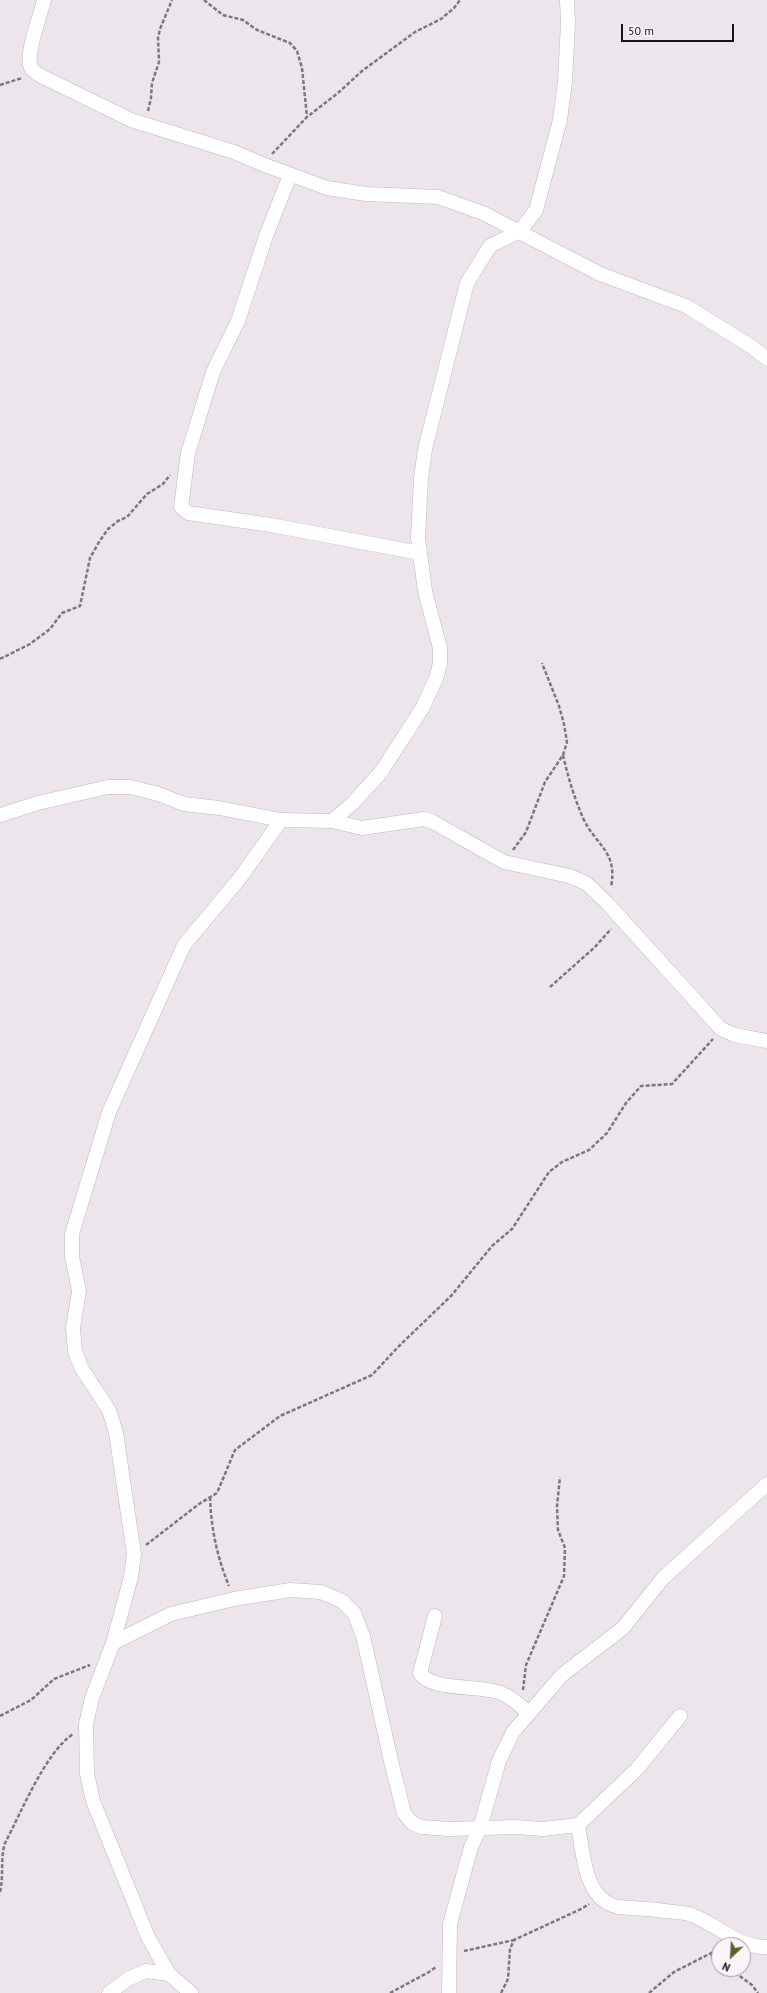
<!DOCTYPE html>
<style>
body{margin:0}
#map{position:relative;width:767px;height:1993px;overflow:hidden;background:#ece6ec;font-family:"PT Sans",sans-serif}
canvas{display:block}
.north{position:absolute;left:711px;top:1937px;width:40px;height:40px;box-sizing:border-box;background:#f9f4f9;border:1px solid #9e9a9e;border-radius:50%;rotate:205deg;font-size:11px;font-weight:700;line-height:16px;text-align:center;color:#151415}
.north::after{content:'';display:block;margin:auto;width:14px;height:18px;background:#615f2c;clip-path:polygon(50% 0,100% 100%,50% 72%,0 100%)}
.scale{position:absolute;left:621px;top:24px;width:113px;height:18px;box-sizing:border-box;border:2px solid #151415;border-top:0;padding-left:5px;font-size:12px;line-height:14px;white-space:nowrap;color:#151415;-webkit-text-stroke:3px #f9f4f9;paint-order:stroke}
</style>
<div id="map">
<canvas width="767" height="1993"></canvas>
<div class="north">N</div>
<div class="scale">50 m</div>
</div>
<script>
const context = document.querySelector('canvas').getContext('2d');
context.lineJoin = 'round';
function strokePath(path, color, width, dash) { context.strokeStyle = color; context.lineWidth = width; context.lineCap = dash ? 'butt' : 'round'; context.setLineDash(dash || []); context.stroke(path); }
const path = new Path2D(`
 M204,0l19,15 20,5 14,10 33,13 7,8 5,17 5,49
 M0,85l22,-7
 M148,111l3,-13 1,-15 7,-21 -1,-24 2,-9 12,-29
 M272,154l35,-37 31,-24 24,-22 53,-39 26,-13 13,-11 6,-8
 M0,659l30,-15 20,-15 12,-16 18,-7 10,-48 9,-16 9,-13 10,-8 9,-4 20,-23 16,-10 7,-9
 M563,755c5,22 11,42 20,63 13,28 35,33 28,69
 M513,850l13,-18 19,-50 18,-27 4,-13 -3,-18 -5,-18 -17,-43
 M550,987l45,-40 16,-18
 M210,1497c1,31 7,60 19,89
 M146,1545l53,-41 18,-11 18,-43 45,-34 92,-41 27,-29 52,-50 41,-50 20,-17 37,-57 13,-10 27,-12 18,-17 19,-30 15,-17 31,-2 41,-45
 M523,1690l3,-25 38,-89 1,-28 -7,-18 -1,-24 3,-29
 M0,1716l31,-16 23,-21 36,-14
 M0,1892c4,-17 0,-33 5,-49 17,-32 40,-90 68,-109
 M464,1951l50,-11
 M711,1955l8,6
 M730,1969l22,16 6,8
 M390,1993l39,-21 7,-5
 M501,1993l7,-14 2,-30 4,-9 67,-31 8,-5
 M649,1993l25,-21 45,-23`);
const minor = new Path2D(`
 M44,0c-4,17 -17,49 -14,65 1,5 6,8 11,11l90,44 103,32 28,12 65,24 39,6 72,3 45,16 117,61 86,32 66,41 15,12
 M290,175l-24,61 -28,85 -25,51 -25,81 -7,54 7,6 83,12 149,28
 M0,815l38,-12 70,-16h23l27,7 26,10 35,4 62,12 51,1 30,7 62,-9 9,3 71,40 65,14 17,7 21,20 114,126 14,6 32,6
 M332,821l21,-18 28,-31 42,-65 14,-31 3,-13v-15l-15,-57 -7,-53 3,-60 4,-29 42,-166 23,-37 30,-15 16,-21 24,-90 5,-38 3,-60 -1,-22
 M435,1616l-15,57c10,18 61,12 81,20 10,4 20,13 28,20
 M113,1643l58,-29 63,-15 56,-9 31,2 21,9 12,12 9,23 28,125 13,52 8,10 9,4 29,2 65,-2 28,2 35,-4 59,-56 43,-53
 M578,1825c5,27 6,76 41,82 15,2 30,1 45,4 9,1 19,1 28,4 24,9 47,33 75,32
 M109,1993l19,-14 18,-8 23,3
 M191,1993l-22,-19 -21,-37 -55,-136 -6,-27 -1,-50 6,-26 21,-55 18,-66 3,-23 -18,-121 -7,-23 -27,-41 -7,-17 -2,-24 6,-37 -7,-35v-22l37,-122 75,-167 56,-67 41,-58
 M449,1993l1,-69 21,-77 9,-19 19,-67 14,-29 49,-57 61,-47 40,-50 104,-94`);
strokePath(minor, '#bdb8be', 15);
strokePath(path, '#7b787b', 2.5, [4, 2]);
strokePath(minor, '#fff', 14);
</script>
